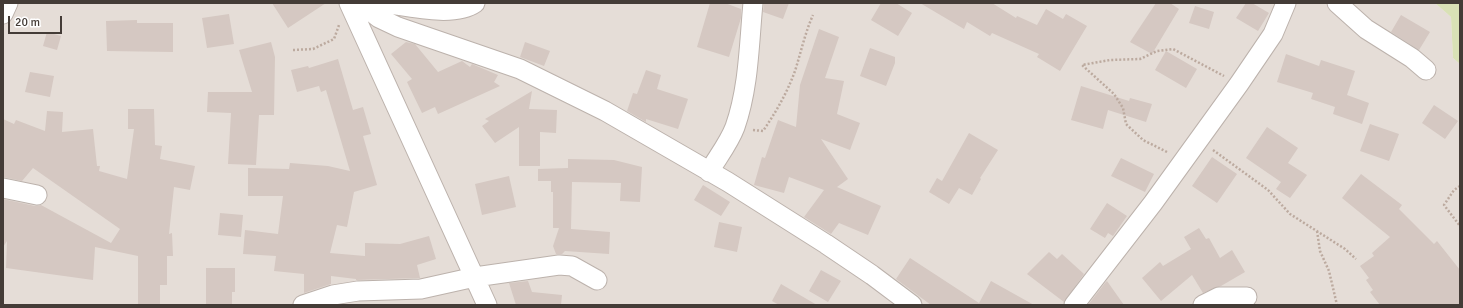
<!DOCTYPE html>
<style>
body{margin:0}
#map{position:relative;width:1463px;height:308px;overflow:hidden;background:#f2ece8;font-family:Signika,sans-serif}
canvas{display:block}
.frame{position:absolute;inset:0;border:4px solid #443c37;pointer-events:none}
.scale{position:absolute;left:8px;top:16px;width:54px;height:18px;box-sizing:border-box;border:2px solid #443c37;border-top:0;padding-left:5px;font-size:12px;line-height:14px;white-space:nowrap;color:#443c37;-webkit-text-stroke:3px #fff;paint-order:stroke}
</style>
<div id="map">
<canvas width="1463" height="308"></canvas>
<div class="frame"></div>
<div class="scale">20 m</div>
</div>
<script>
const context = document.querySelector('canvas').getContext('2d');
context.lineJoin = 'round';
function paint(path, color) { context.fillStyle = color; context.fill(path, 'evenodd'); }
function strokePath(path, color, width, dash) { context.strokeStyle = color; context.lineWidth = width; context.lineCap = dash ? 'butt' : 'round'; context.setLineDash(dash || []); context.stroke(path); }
const residential = new Path2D(`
 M3,3h1432l16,14 2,41 7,6v241h-1457z`);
const green = new Path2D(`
 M1435,3h25v61l-7,-6 -2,-41z`);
const building = new Path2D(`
 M272,3h54l-38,25z
 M710,3h15l16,6v9l-12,39 -32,-10z
 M764,3h25l-6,16 -20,-7z
 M881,3h15l16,10 -14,23 -27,-16z
 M920,3h72l24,15 1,-2 20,9 9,-16 17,10 3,-5 21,12 -27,45 -23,-14 2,-3 -47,-21 -2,3 -23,-14 -3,7z
 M1156,3h14l9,6 -27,45 -22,-12z
 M1246,3h6l17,10 -11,18 -22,-13z
 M1195,6l19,6 -5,17 -20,-6z
 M229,14l5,30 -27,4 -5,-30z
 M1401,15l29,17 -11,18 -28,-18z
 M137,20v3h36v29l-66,-1 -1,-30z
 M819,29l20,8 -14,41 19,3 -7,33 23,9 -10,27 -29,-11 27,40 -11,8 44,19 -13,29 -29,-12 -8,11 -27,-17 20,-27 -35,-13 -5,16 -30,-8 8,-28 3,1 13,-38 18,7 4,-42z
 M47,32l14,4 -4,14 -14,-4z
 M271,42l4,15 -1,58h-15l-3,50 -28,-1 3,-51 -24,-1 1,-20h44l-13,-42z
 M406,42l9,2 23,28 24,-11 8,6 2,-3 26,11 -4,7 6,4 -62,28 -3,-7 -13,6 -15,-31 5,-3 -21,-25z
 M525,42l25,9 -6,15 -24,-9z
 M870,48l25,9v6l-9,23 -26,-10z
 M1166,51l31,18 -11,19 -31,-18z
 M1286,54l33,12 2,-6 34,11 -8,24 22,8 -7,21 -29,-10 2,-7 -24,-8 2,-6 -36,-11z
 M338,59l15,51 10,-3 8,27 -8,2 14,49 -23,7 -7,35 -10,-2 -7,28 35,3v-13l35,1 29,-8 7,23 -19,6 3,13 -64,2v-1l-25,-3v8l-27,9v-19l-30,-3 2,-15 -33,-2 2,-24 33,4 5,-38h-35v-28l41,1 1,-6 38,3 22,5 -24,-81 -5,2 -2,-6 -22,6 -6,-22 17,-4 1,2z
 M646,70l15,5 -4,14 31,10 -10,30 -32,-10v3l-19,-11 6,-18 4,1z
 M30,72l24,4 -4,21 -25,-5z
 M1081,86l48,15 1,-3 22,6 -6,18 -38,-12 -5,19 -32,-9z
 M532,91l-3,18 28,1 -1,23 -16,-1v34h-21v-39l-24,16 -13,-17 7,-5 -4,-2z
 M1434,105l24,16 -13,18 -23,-16z
 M128,109h26l1,36 7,1 -2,13 35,7 -5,24 -16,-3 -5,47 3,-1 1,23h-6v29h-7v20l-22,-1v-48l-43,-9 -2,33 -87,-12 1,-27 -4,6v-48l32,7 6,-1 70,38 9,-14 -87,-61 -11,13 -19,-4v-58l11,5 2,-4 29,11 2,-20 16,1 -1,20 31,-3 4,37h3l-1,5 28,8 7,-50h-6z
 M1370,124l29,10 -10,27 -29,-10z
 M1267,127l31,21 -10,15 19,12 -17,23 -14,-9 5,-7 -35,-24z
 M969,133l29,17 -18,28 1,1 -9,16 -13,-7 -10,16 -20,-12 8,-14 5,3z
 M1212,157l25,17 -20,29 -25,-17z
 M1121,158l33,16 -9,18 -34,-16z
 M568,159l46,1 28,7 -2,35 -20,-1 1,-18 -49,-1 -1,47 39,3 -1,22 -44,-3 -3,3h-6l-3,-8 6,-18h-6v-36h-2v-11h-13v-12l30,-1z
 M1361,174l41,31 -3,4 35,35 3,-3 23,29v35h-80l-10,-13 3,-2 -7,-10 3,-2 -9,-12 14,-10 -2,-3 18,-16 -48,-39z
 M509,176l7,31 -34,8 -7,-31z
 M703,185l27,17 -9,14 -27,-16z
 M1107,203l20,13 -14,20 -5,-3 -3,5 -15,-9z
 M220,213l23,2 -2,22 -23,-2z
 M719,222l23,5 -5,25 -23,-5z
 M1199,228l7,11 3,-1 11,20 12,-8 13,22 -24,14 -18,7 -11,-18 -31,26 -19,-23 18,-16 3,4 28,-17 -7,-12z
 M1049,252l8,7 5,-5 22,20 -20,28 -37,-28z
 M910,258l69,45 12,-22 43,24h-103l-35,-26z
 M206,268h29v24h-3v13h-26z
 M821,270l20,11 -13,21 -19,-11z
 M528,281l4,11 30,3 -1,10h-45l-7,-22z
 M1107,281l17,24h-36l17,-22z
 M781,284l36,21h-38l-7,-4z`);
const path = new Path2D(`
 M293,50l20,-1 21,-10 5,-14
 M753,130l10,1c13,-19 24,-38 32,-60 6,-19 10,-38 18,-56
 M1213,150l55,40 22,24 55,35 11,10
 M1167,152l-24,-12 -17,-16 -3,-16 -9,-14 -32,-29 28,-5 30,-1 17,-8 16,-2 51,27
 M1460,186l-6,4 -10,15 16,21
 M1317,231l3,20 9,20 8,34`);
const minor = new Path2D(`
 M349,3l138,302
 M360,3l19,15 19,9 122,42 85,42 123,71 98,62 46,31 40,30
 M382,3c25,3 72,15 93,0
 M1337,3l29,26 46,29 14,12
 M3,14l5,-11
 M709,172c8,-14 20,-29 26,-45 14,-40 14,-83 18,-124
 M3,188l34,7
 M303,305l30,-10 25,-4 63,-2 54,-12 84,-12 13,1 25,14
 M1074,305l79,-102 86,-119 34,-50 13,-31
 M1203,305l16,-8h28`);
paint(residential, '#e5ddd7');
paint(green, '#d9e1b6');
paint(building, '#d5c8c2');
strokePath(minor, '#bcb2ac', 21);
strokePath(path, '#bcaa9f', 2.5, [2, 2]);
strokePath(minor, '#fff', 19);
</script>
